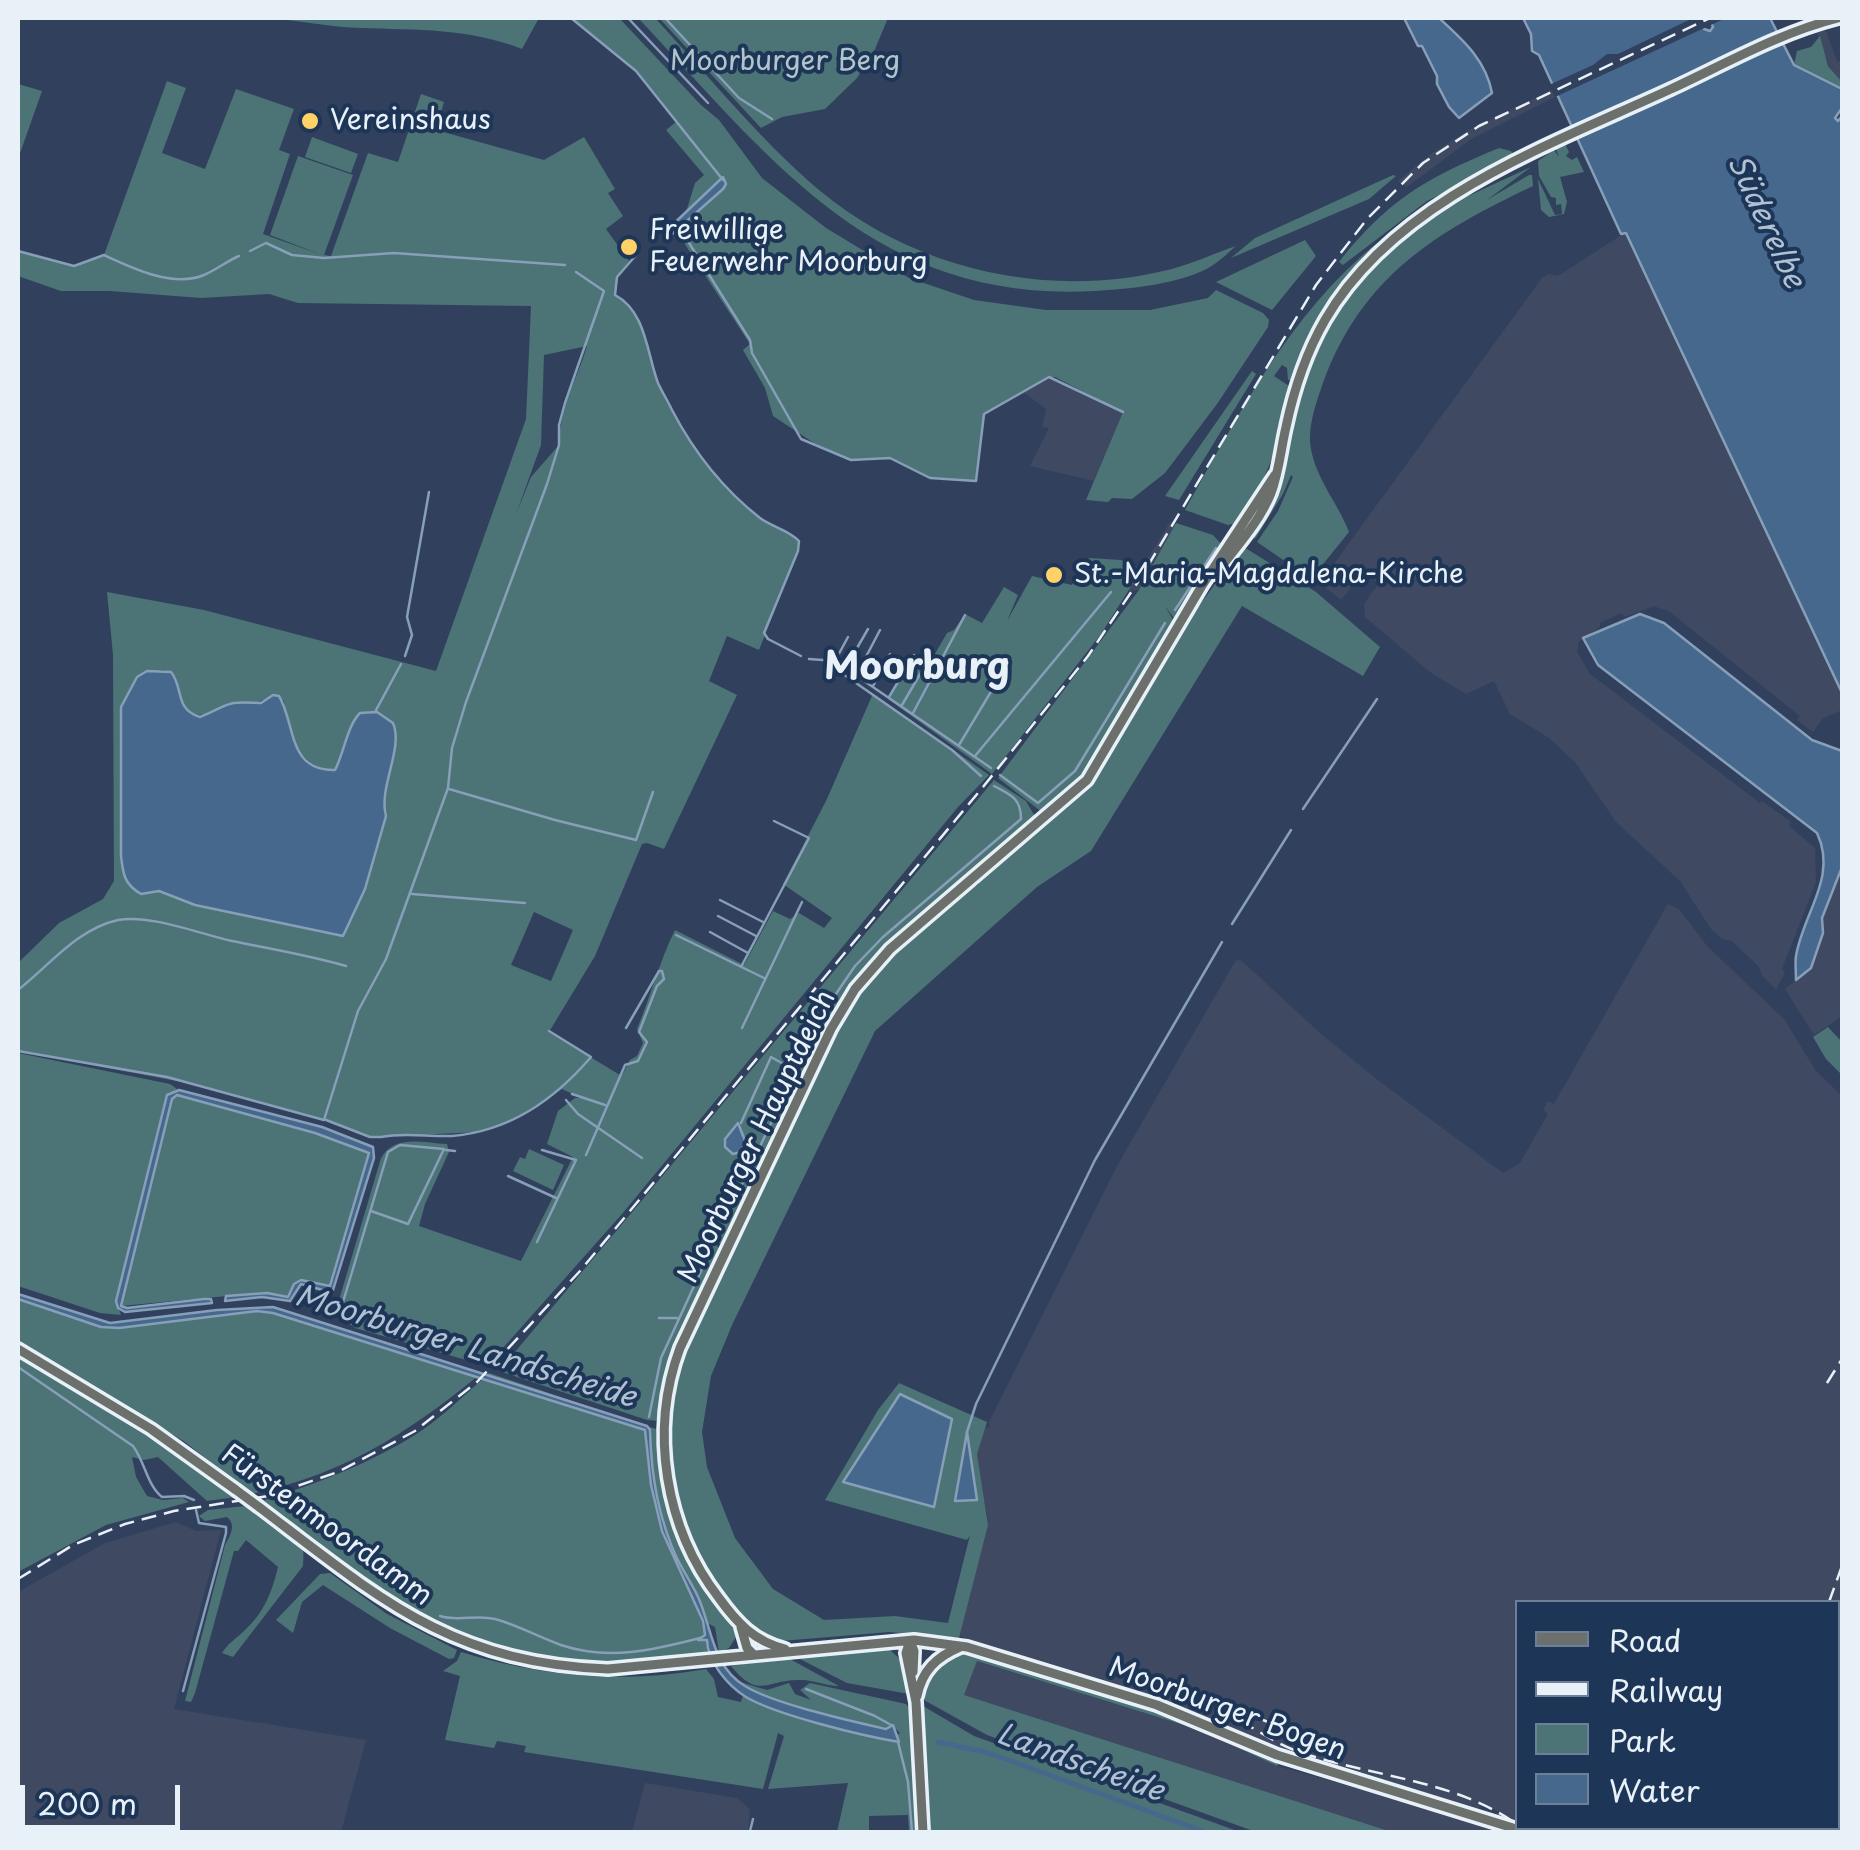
<!DOCTYPE html>
<meta charset="utf-8">
<style>
body{margin:0}
#map{position:relative;width:1860px;height:1850px;overflow:hidden;background:#31415d;font-family:"Playpen Sans",sans-serif}
canvas{display:block}
.frame{position:absolute;inset:0;border:20px solid #e8f1f8;pointer-events:none}
.legend{position:absolute;left:1515px;top:1600px;width:325px;height:230px;box-sizing:border-box;background:#1d3557;border:2px solid #6e8097;margin:0;padding:12px 18px;list-style:none;font-size:30px;color:#e8f1f8}
.legend li{display:flex;align-items:center;gap:20px;height:50px}
.legend b{width:50px;border:2px solid #6e8097}
.scale{position:absolute;left:20px;top:1785px;width:160px;height:45px;box-sizing:border-box;border:5px solid #e8f1f8;border-top:0;padding-left:12px;font-size:30px;line-height:35px;white-space:nowrap;color:#e8f1f8;-webkit-text-stroke:8px #1d3557;paint-order:stroke}
</style>
<div id="map">
<canvas width="1860" height="1850"></canvas>
<div class="frame"></div>
<ul class="legend">
<li><b style="height:12px;background:#6b706d"></b>Road</li>
<li><b style="height:12px;background:#e8f1f8"></b>Railway</li>
<li><b style="height:28px;background:#4c7375"></b>Park</li>
<li><b style="height:28px;background:#46688d"></b>Water</li>
</ul>
<div class="scale">200 m</div>
</div>
<script>
const context = document.querySelector('canvas').getContext('2d');
context.lineJoin = 'round';
function paint(path, color) { context.fillStyle = color; context.fill(path, 'evenodd'); }
function strokePath(path, color, width, dash) { context.strokeStyle = color; context.lineWidth = width; context.lineCap = dash ? 'butt' : 'round'; context.setLineDash(dash || []); context.stroke(path); }
function write(font, color, halo, rows, align = 'center') {
  context.font = font + ' "Playpen Sans",sans-serif'; context.lineWidth = 8; context.setLineDash([]); context.textBaseline = 'middle'; context.strokeStyle = halo; context.fillStyle = color; for (const [text, x, y, turn = 0] of rows) {
    context.save(); context.translate(x, y); context.rotate((+turn || 0) * Math.PI / 180); context.textAlign = isNaN(turn) ? turn : align; if (halo) context.strokeText(text, 0, 0); context.fillText(text, 0, 0); context.restore();
  }
}
const built = new Path2D(`
 M1812,18h9l16,43 5,1v20l-13,-16z
 M1552,90l3,7 -84,42 -64,48 -9,-6 34,-28 39,-24z
 M1626,232l216,461v17l-20,9 -9,13 -16,-12 3,-4 -130,-104 -16,-6 -29,11 -4,-4 -21,10v4l-21,14 -2,11 13,22 170,129 2,-2 29,21 -2,4 26,22 1,34 -34,87 3,4 -9,16 -14,-14 -3,-8 -27,-26 -10,-2 -11,-10 -31,-48 -64,-59 -41,-60 -26,-24 -39,-24 -16,-33 -28,13 -36,-22 -65,-55 -1,-13 15,-21 -16,-11 -22,28 -21,-17 222,-305 7,-4 9,2z
 M1049,377l74,35 -29,69 -64,-15 19,-38 -7,-1 4,-18 -23,-17z
 M1170,522l6,1 -37,67 -11,1z
 M1842,867v149l-28,19 -29,-46 26,-21 12,-35 -1,-15z
 M1668,904l11,5 28,37 77,73 32,52 26,25v566l-4,14v-74h-320l-1,220 -36,-20 -3,10 -208,-64 -96,-42 -214,-70 6,-37 22,-80 -19,-94 21,3 -1,-6 128,-256 119,-206 6,1 79,73 58,47 124,92 17,-10 28,-49 -5,-4 5,-9 6,3z
 M176,1522l20,9 25,-1 -47,179 192,31 -25,92h-323v-240l87,-49z
 M976,1661l224,69 77,36 136,38 87,28h-108l-429,-137z
 M645,1783l92,15 13,12 -2,22h-116z
 M1580,1828h199l-2,4h-193z`);
const green = new Path2D(`
 M270,18h269l-17,31c-53,-21 -105,-19 -161,-21 -31,-1 -59,-7 -91,-10z
 M571,18l49,1 81,86 18,15 43,58 64,50 83,50 65,22 72,10h104l58,-12 8,-8 47,23 6,7 -1,7 -51,77 -52,69 -33,26 -20,-1 -4,4 -22,-2 37,-88 -68,-35h-7l-64,38 -8,66 -46,-3 -40,-20 -39,2 -37,-17 -41,-27 -8,-28 -22,-38 7,-6 -71,-109 16,-52 9,-8 -38,-45 10,-8 -39,-51z
 M638,18h17c53,57 104,121 164,172 97,81 231,110 353,79 22,-6 43,-16 64,-23 -7,6 -15,14 -23,19 -28,19 -85,24 -118,26 -220,12 -322,-130 -457,-273z
 M659,18h229l-13,31 -18,29 -32,31 -43,8 -21,11z
 M1820,36l8,30 14,16v7l-48,-24 3,-14 14,-4z
 M167,81l19,7 -24,65 43,16 31,-80 58,20 -15,41 11,4 -27,80 59,21 -52,-20 28,-79 55,19 -29,80 7,1 37,-103 30,9 23,-68 23,8 -8,28 108,30 40,-23 31,52 -7,4 15,23 -17,13 23,32 -12,16 -2,17c30,19 31,59 43,89 5,11 12,23 18,34 22,39 49,73 84,101 12,9 29,12 39,23l-1,10 -39,99 -32,-14 -18,45 28,14 -73,154 -17,-6 -5,1 -47,112 -46,76 71,43 -9,21 19,-36 7,-4 6,-13 -6,-14c14,-33 22,-67 38,-99l69,35 29,-54 17,8 9,-6 25,15 8,-10 -49,-34 43,-83 46,-105 3,-1 114,80 -31,32 -336,407 -135,152 -132,-38 -16,-12v-16l42,-142c14,-24 41,-15 66,-14l2,8 -24,52 -6,22 102,35 52,-104 -26,-13 11,-33 17,-13h6l-19,-9 -52,33 -30,10 -110,5 -46,-17 -126,-35 -180,-34v-88l41,-40 44,-24 11,-18 -1,-226 -6,-63 97,18 232,61 90,-252 5,-113 -233,-3 -29,-9 -68,4 -91,-7h-49l-43,-15v-25l56,15 30,-11zM587,346c-10,34 -28,63 -28,99l-28,32 -15,37 25,-69 3,-90zM162,670l10,2c8,13 3,31 18,41 10,7 73,-10 83,-18l11,6c2,32 16,68 51,70l15,-36 23,-24 20,12c11,26 -15,64 -7,93l-21,73 -22,47 -148,-31 -36,-14 -18,3 -17,-16 -3,-171 19,-32zM534,912l39,18 -22,51 -40,-16z
 M18,84l24,7 -24,68z
 M312,137l46,17 -7,19 -46,-16z
 M1565,144l4,8 -3,4 6,4 5,-3 7,15 -24,5 7,25 -3,12 -15,3 -8,-7 -3,-31 17,36 7,-1 -1,-10 -5,1v-7l-5,-1 -12,-21 -1,-15 16,-11 5,7 -3,-8z
 M1499,148l12,3 4,7 -88,43 -84,64 -4,-3c49,-62 87,-84 160,-114z
 M1531,167l-44,33 42,-25h3l1,11c-97,46 -171,90 -210,197 -7,20 -16,45 -12,66 5,30 28,56 38,83l-38,47 -54,-37 21,-31 15,-34 -2,-2 -8,19 -28,45 -2,-4 27,-51 18,-85 13,-39 38,-67 43,-47 31,-25 43,-24z
 M1393,175l3,1 -27,23 -138,59 24,-20z
 M1305,240l11,16 -44,54 -56,-28z
 M1377,243l3,3 -42,48 -44,85 -6,1 -1,-12 -5,-3 -8,11 15,10 2,6c-11,48 -24,88 -51,130l-12,3 -43,-15c53,-95 106,-198 192,-267z
 M1252,371l4,3 -77,126 -14,-4z
 M1176,523l37,12 10,11 -47,75 -11,-15 11,19 -91,152 -42,36 -45,-35 141,-188z
 M1247,549l69,43 64,55 -17,29 -121,-70 -151,245 -54,36 -162,144 -143,294 -21,51 -9,56 5,35 28,71 38,51 51,31 71,-4 53,7 22,-88 -3,5 -142,-40 53,-90 21,-27 88,39 -10,32 11,71 -29,113 -70,-6 -108,9 -25,-8 -13,-11 -42,-55 -21,-48 -12,-54v-54l12,-53h3l152,-325c29,-56 88,-118 144,-149l-2,-3 93,-78 23,-25 93,-154 53,-73z
 M1089,558l32,2 21,9 -41,65 -109,140 -104,-75 21,-35 15,9 23,-40 7,-3 11,-16 17,9 22,-36 14,8 -11,26 25,-45 40,9z
 M994,780l32,21 11,19 -171,149 -20,27 -121,249 -12,-4 9,11 -46,100 -17,69 -12,-1 -148,-49z
 M1828,1027l14,15v33l-16,-16 -13,-22z
 M18,1053l152,31 7,5 -10,6 -51,206 5,14 -21,-2 -82,-27z
 M179,1095l136,38 54,20 -39,133 -29,-6 -7,4 -6,13 -61,-1 -106,10 51,-207z
 M529,1149l35,16 -11,25 -40,-19 7,-14 5,2z
 M18,1299l83,28 18,1 138,-17 16,2 205,63c-86,70 -160,112 -271,125l-49,-44 -14,3 -12,-3 4,20 11,19 16,4 20,-2 6,4 -83,23 -88,47v-220l144,88 74,55 11,-4 -62,-49 -167,-102z
 M489,1373l170,57 3,33 13,59 59,104 2,11 -7,11 -10,4 -4,-25 -8,-4 -44,-100 -11,-55 -3,-40 -163,-53z
 M483,1379l162,51c9,33 6,67 17,101 13,35 35,65 43,102l-7,7 8,-1 1,12 -8,5 -77,9h-40l-91,-16 -10,-9 -22,-2 -77,-44 -63,-48 1,-3 -58,-42c54,-17 107,-37 156,-68 23,-15 44,-36 65,-54z
 M245,1506c13,4 53,32 58,45 1,5 0,10 0,15l-70,91 -11,-4c7,-11 14,-14 22,-22 20,-18 28,-39 34,-64l-32,-27 -8,11h-4l-39,142 -4,9 -6,-1 40,-156c5,-9 12,-20 2,-28l-22,4 -6,-5 9,-6z
 M330,1573l57,41 70,36 -3,8 -5,1 -59,-31 -67,-43 -21,17 -9,31 -17,-13 44,-46z
 M859,1649l31,1 16,15 3,29 -62,-11 -53,-27z
 M963,1651l15,2 196,62 106,46 -3,5 -77,-36 -223,-69 -13,34 428,137h-136l-269,-97 -65,-36c5,-25 16,-41 41,-48z
 M461,1652c82,25 161,32 245,17l8,10 4,18 23,5 2,-7 37,15 118,32 -1,-7 3,-2 -7,-7 -7,3c-39,-9 -114,-25 -146,-47l27,8 22,-7 6,11 16,6 -11,-10 10,-7 96,21 5,7 9,121h-11l-1,-17 -39,1v16h-32l11,-49 -80,6 16,-53 -6,-3 -15,56 -239,-37 2,-6 -29,-5 -3,7 -49,-8 15,-64 -17,-5 14,-10z
 M786,1657l2,1 51,28c-13,0 -27,-7 -41,-6 -32,0 -39,20 -67,-14z
 M923,1706l51,30 266,96h-312z`);
const water = new Path2D(`
 M1404,18h35c24,22 47,42 53,75l-33,25 -10,-11 -12,-23v-8l-15,-30h-4z
 M1523,18h175l6,11 6,2 3,-4 -4,-9h61l24,47 48,24v19l-7,10 3,3 4,-5v577l-216,-460 -5,1 -82,-179 -7,-4 -1,-17z
 M723,177l3,7 -3,5 -52,46 -5,-4z
 M1640,614l24,9 148,117 30,11v116l-20,51 1,15 -12,35 -15,12c0,-8 -1,-17 0,-24 7,-43 42,-79 21,-123l-219,-168 -15,-27z
 M147,671l24,1c13,16 3,37 29,45 32,-13 23,-16 61,-14l12,-8 6,1c17,28 8,75 56,74 9,-17 12,-44 25,-57l17,-1 16,11c11,25 -15,65 -7,93l-21,73 -22,47 -148,-31 -36,-14 -18,3c-17,-10 -18,-20 -20,-38v-149l16,-30z
 M179,1090l143,37 51,20 1,11 -41,132 -7,1 -25,-7 -11,17 -28,-4 -37,4 1,-5 41,-3 21,4 6,-13 7,-4 29,6 39,-133 -54,-20 -138,-38 -5,4 -51,207 6,2 77,-9h7l1,4 -87,9 -7,-4 -2,-7 51,-206z
 M738,1123l8,20 -5,9 -8,2 -8,-7v-8z
 M18,1294l92,29 107,-13 56,-3 374,119 3,4c1,45 8,88 27,128 7,15 16,27 22,41 13,31 14,68 46,87 29,18 106,35 141,43l7,-4 6,17c-36,-6 -123,-27 -153,-45 -18,-11 -39,-36 -39,-57h-9l7,-5 -2,-14 -41,-90 -11,-46 -6,-55 -372,-117 -16,-2 -138,17 -18,-1 -83,-28z
 M900,1394l52,25 -18,88 -91,-25z
 M967,1432l10,68 -22,1z
 M1842,1703v129h-50l2,-4h44v-112z`);
const pier = new Path2D(`
 M1693,18h33l-171,79 -6,-12 44,-20 14,-11h11z
 M1780,33l4,9 -210,97 -4,-9z`);
const stream = new Path2D(`
 M571,18l65,53 87,109
 M628,18l80,85
 M665,18l74,80 33,21
 M679,227l71,113 2,13 49,86 50,21 39,-2 40,20 46,3 8,-67 65,-37 74,35
 M18,251l56,15 30,-11c28,13 69,33 100,20 12,-5 23,-14 35,-19
 M250,251l16,-8 26,12 32,3 70,-5 171,12
 M637,254l-20,23 -2,18c31,16 32,59 43,88 4,9 10,18 14,27 22,42 51,79 88,108 12,9 29,12 39,23l-1,10 -34,82 4,6 33,17
 M1175,610l41,-62
 M848,637l-13,24 156,107
 M405,656l7,-21 -5,-18 22,-125
 M809,659l14,1 129,90 29,26
 M846,667l22,-38
 M857,674l23,-44
 M873,686l17,-32
 M889,697l25,-42
 M902,705l24,-41
 M375,712l26,-48
 M913,713l52,-98
 M959,745l51,-85
 M975,756l136,-164
 M1000,775l38,28 37,-32 90,-148
 M449,789l106,31 81,20 17,-48
 M1303,809l74,-110
 M412,894l113,9
 M720,900l43,22
 M718,916l38,20
 M1232,924l59,-94
 M710,932l38,21
 M676,935l88,43
 M741,967l68,-129 -35,-17
 M18,990c31,-24 59,-61 100,-70 32,-6 82,14 114,21 39,8 76,14 114,25
 M742,1028l60,-126
 M18,1051l149,26 157,43 34,-109 28,-52 62,-171 4,-40 14,-46 81,-218 12,-39v-20l6,-22 39,-112 -28,-19
 M572,1094l33,11
 M566,1100l12,14 64,44
 M326,1120l44,17h11c24,-5 47,0 71,-1 58,-5 102,-36 139,-79l-42,-26
 M741,1123l30,-66 23,13
 M446,1150l9,1
 M586,1155l39,-90 13,-4 9,-19 -8,-10 18,-46 7,-7 -2,-8h-3l-33,57
 M508,1176l48,22
 M717,1236l3,-8 -6,-9 2,-8 17,-8 92,-193 30,-44 28,-29 138,-118c0,-21 -10,-24 -27,-33
 M537,1242l39,-82 -34,-10
 M340,1312l48,-160 12,-7 44,4 -36,75 -37,-13
 M659,1318h18
 M18,1367l115,79c12,16 14,39 29,51l22,-1 10,4
 M649,1417l12,-59 51,-111
 M967,1432l9,-28 119,-244 127,-218
 M440,1616c19,6 36,-2 55,3 22,6 44,18 66,26 47,16 93,5 139,-7
 M806,1689l69,27 16,9
 M183,1691l43,-158v-6l-27,-4 -3,-13
 M898,1742l10,40 4,50
 M750,1831l3,-12`);
const canal = new Path2D(`
 M938,1742l51,11 216,79`);
const major = new Path2D(`
 M1216,574c19,-26 43,-51 55,-81 8,-21 10,-45 15,-66 8,-38 20,-74 39,-107 70,-121 225,-175 346,-231 54,-25 108,-56 167,-71
 M18,1349l133,80 85,61
 M259,1507c120,91 191,156 349,162l306,-29 53,7 190,58 120,50 249,77
 M741,1627l6,21 7,7
 M910,1641l-4,12 10,49 7,130
 M910,1641l4,10 -1,21
 M785,1649c-31,-8 -48,-26 -66,-51 -54,-70 -70,-167 -39,-250l151,-319 24,-40 35,-40 197,-169 116,-196 72,-109
 M917,1696c5,-25 19,-39 43,-49`);
const rail = new Path2D(`
 M1827,1383l15,-24
 M18,1579l55,-34 52,-21 49,-13 94,-15 70,-24 77,-41 62,-49 103,-111 403,-484 105,-131 52,-77 176,-294 51,-66 56,-56 56,-37 231,-108
 M1829,1602l13,-36
 M1838,1624l4,-17
 M1838,1668l4,-15
 M1133,1680c33,13 67,24 100,38 21,9 40,24 61,32 73,27 159,28 224,75
 M1263,1720l84,33
 M1764,1832l5,-4`);
const majorBridge = new Path2D(`
 M236,1490l23,17`);
const markers = [
 [310,121,10,"#ffd166"],
 [629,247,10,"#ffd166"],
 [1054,575,10,"#ffd166"]
];
const parkNames = [
 ["Moorburger Berg",785,62]
];
const poiNames = [
 ["Vereinshaus",330,121],
 ["Freiwillige",649,231],
 ["Feuerwehr Moorburg",649,263],
 ["St.-Maria-Magdalena-Kirche",1074,575]
];
const streetNames = [
 ["Moorburger Hauptdeich",758,1137,-64],
 ["Fürstenmoordamm",326,1526,36],
 ["Moorburger Bogen",1227,1710,20]
];
const waterNames = [
 ["Süderelbe",1765,222,65],
 ["Moorburger Landscheide",465,1348,17],
 ["Landscheide",1080,1764,20]
];
const districtNames = [
 ["Moorburg",917,669]
];
paint(built, '#3f4a62');
paint(green, '#4c7375');
paint(water, '#46688d');
strokePath(water, '#879fb8', 2.5);
paint(pier, '#31415d');
strokePath(stream, '#879fb8', 2.5);
strokePath(canal, '#46688d', 5);
strokePath(major, '#e8f1f8', 16);
strokePath(major, '#6b706d', 9);
strokePath(rail, '#e8f1f8', 2.5, [15, 8]);
strokePath(majorBridge, '#e8f1f8', 16, []);
strokePath(majorBridge, '#6b706d', 9);
for (const [x, y, r, color] of markers) { const dot = new Path2D(); dot.arc(x, y, r, 0, 2 * Math.PI); context.fillStyle = color; context.fill(dot); strokePath(dot, '#1d3557', 4); }
write('28px', '#b1c5ca', '#1d3557', parkNames);
write('28px', '#e8f1f8', '#1d3557', poiNames, 'left');
write('28px', '#e8f1f8', '#1d3557', streetNames);
write('italic 30px', '#afc1d3', '#1d3557', waterNames);
write('bold 38px', '#e8f1f8', '#1d3557', districtNames);
</script>
